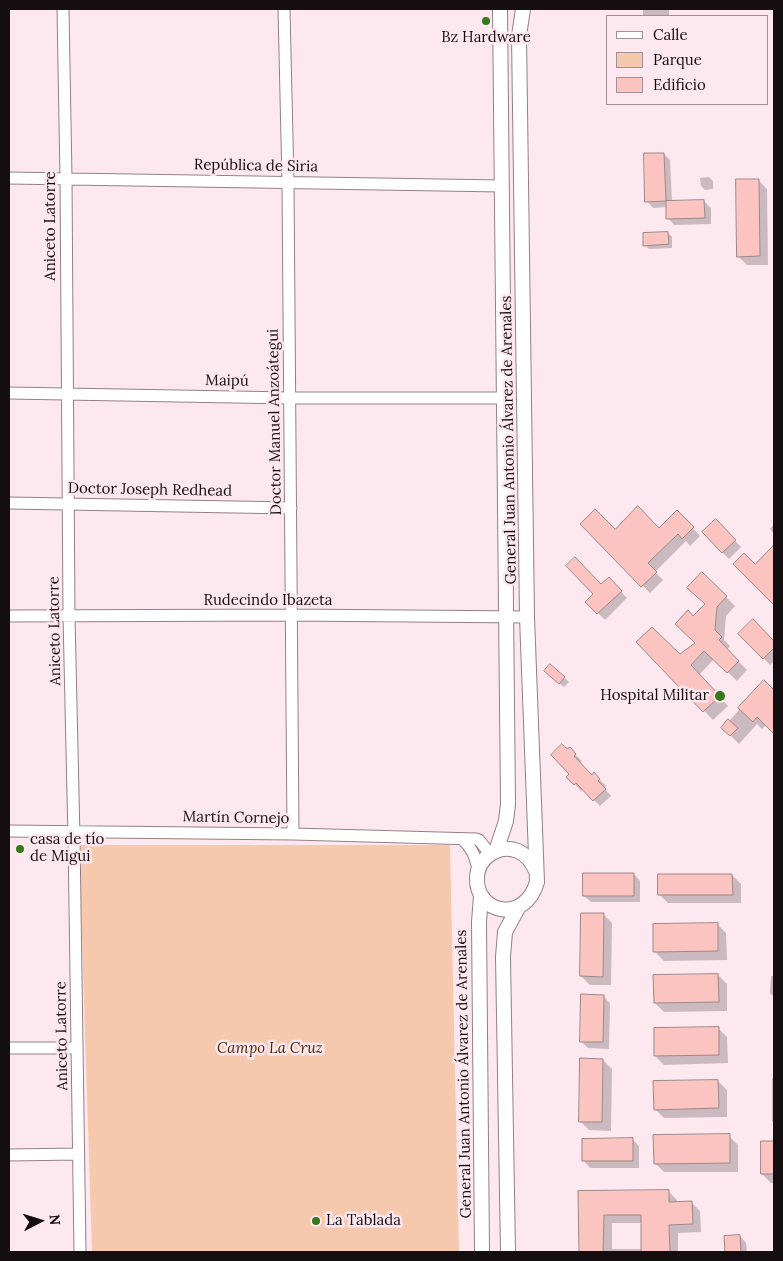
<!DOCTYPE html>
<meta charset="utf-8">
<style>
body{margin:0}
#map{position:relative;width:783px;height:1261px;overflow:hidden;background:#fde8ef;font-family:Lora,serif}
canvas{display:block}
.frame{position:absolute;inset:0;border:10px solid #150e11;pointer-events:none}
.legend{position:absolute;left:606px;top:15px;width:162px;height:90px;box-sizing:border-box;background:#fde8ef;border:1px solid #a09196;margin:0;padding:6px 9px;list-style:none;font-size:15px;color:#150e11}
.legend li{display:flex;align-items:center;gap:10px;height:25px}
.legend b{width:25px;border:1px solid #a09196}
.north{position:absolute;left:15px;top:1196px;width:50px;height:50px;-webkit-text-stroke:4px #fde8ef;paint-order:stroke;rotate:85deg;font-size:14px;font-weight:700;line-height:20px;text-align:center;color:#150e11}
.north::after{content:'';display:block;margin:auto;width:18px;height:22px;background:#150e11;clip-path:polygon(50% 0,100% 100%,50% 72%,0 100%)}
</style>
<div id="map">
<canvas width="783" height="1261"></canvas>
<div class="frame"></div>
<ul class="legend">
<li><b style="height:6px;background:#fff"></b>Calle</li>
<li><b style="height:14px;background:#f6c9af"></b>Parque</li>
<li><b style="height:14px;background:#fbc4c0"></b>Edificio</li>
</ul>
<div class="north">N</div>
</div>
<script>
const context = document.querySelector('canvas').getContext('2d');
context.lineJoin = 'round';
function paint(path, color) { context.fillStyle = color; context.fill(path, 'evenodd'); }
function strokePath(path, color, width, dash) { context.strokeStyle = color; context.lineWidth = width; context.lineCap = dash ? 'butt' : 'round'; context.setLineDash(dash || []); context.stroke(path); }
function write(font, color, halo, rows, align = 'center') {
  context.font = font + ' Lora,serif'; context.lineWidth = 5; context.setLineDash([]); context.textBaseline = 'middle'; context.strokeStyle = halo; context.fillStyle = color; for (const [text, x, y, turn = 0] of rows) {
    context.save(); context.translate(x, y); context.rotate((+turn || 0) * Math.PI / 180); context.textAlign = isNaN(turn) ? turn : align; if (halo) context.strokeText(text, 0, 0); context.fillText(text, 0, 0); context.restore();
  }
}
const green = new Path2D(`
 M79,845h371l9,407h-367z`);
const shadow = new Path2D(`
 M643,9h26v7h-26z
 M664,154l6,6 2,42 32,-1 7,7v16l-37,1 -6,-7 -1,-11 -14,1 -6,-7z
 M709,177l4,4v8l-8,1 -4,-4 -1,-8z
 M758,180l9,9 1,76h-21l-9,-9z
 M668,233l4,4v11l-23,1 -4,-4z
 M677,511l23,25 -10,10 -4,-5 -31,31 8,8 -13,13 -68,-69 33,6 44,-1z
 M774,524v10l-4,-5z
 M722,527l19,20 -12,12 -7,-7z
 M774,546v57l-39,-39 20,2z
 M702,573l33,33 -9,10 -2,24 6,6 -3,4 20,20 -10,11 -23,-22 -15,16 29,31 -15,14 -75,-78 42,13 17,-12 -3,-25 12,-13z
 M609,579l18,19 -22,22 -18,-18z
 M753,621l21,22v18l-4,4 -30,-31z
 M551,666l18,16 -5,5 -15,-12z
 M764,682l10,9v42l-8,-8 -4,4 -5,-5 -18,20 -16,-16z
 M570,749l12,12 -2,2 12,14 2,-3 12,12 -2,2 7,8 -11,10 -17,-17 -2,2 -6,-7 -4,-10 -3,-23z
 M634,874l6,7v21h-49l-7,-6z
 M732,875l9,9v19h-73l-9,-9z
 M603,914l9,9 -1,62h-21l-9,-9z
 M717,924l9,9 1,27 -63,1 -9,-9z
 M718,975l9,9v27l-63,1 -9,-9z
 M771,976h3v21l-4,-4z
 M603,996l7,7 -1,46 -21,-1 -7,-7z
 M718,1028l9,9 1,26 -64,2 -9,-9z
 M773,1039h1v19l-1,-2z
 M603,1060l9,9 -1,62 -22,-1 -9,-9z
 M772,1078h2v45l-2,-2z
 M718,1081l9,9v27l-63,1 -9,-9z
 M729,1136l9,9v27h-74l-9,-9z
 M633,1140l6,6v22h-49l-6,-7z
 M762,1142h12v41h-3l-9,-9z
 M668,1191l9,9v3l14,-1 9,9 1,21 -23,1v19h-98l-1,-60zM612,1223h30v26h-30z
 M740,1236l6,7 1,9h-21l-1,-15z`);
const building = new Path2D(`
 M644,153h20l2,48 -21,1z
 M736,179h23l1,77 -23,1z
 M704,200l1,18 -39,1v-18z
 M668,232l1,12 -26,2v-13z
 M638,506l21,22 18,-18 17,17 -12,12 -4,-5 -30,29 9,9 -16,15 -61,-63 15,-15 20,20z
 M716,519l20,21 -14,13 -20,-21z
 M774,545v60l-41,-41 11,-11 11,11z
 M575,557l26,27 8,-7 13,14 -25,23 -12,-12 8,-8 -27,-28z
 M702,572l25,24 -10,11 -2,23 7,7 -3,3 20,21 -12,12 -23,-22 -13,14 29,31 -17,16 -67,-70 16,-15 28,27 15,-11 -20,-19 13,-14 5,6 12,-12 -18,-16z
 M753,619l21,22v7l-11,11 -25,-25z
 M550,664l15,13 -6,7 -15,-13z
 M764,680l10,10v44l-17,-17 -4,5 -15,-14z
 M728,719l10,9 -8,8 -9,-8z
 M562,744l5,5 3,-2 6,7 -2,2 18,19 2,-3 6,7 -2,2 8,8 -13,12 -17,-18 -2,2 -8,-8 3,-3 -18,-19z
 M583,873h51v23h-51z
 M658,874h74l1,21h-75z
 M581,913h23l-1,64 -23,-1z
 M718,923v28l-65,1v-28z
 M718,974l1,28 -65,1 -1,-28z
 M581,994l23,1 -1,47h-23z
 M719,1027v28l-65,1v-28z
 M580,1058l23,1 -1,63h-23z
 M718,1080l1,28 -65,2 -1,-29z
 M730,1134v29l-76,1 -1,-29z
 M633,1138v23h-51v-22z
 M761,1141h13v33h-13z
 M669,1190v12l23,-1 1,23 -24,1 1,27h-29v-37h-37l-1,37h-24l-1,-61z
 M740,1235l1,17h-16l-1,-16z`);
const minor = new Path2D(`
 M63,9l3,169 3,438 5,222 6,414
 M284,9l4,173 5,652
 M9,178l493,8
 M9,393l281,5h215
 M9,503l282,5
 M9,616l283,-1 235,2
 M9,831l284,3 183,5 3,1 11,14
 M462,839c10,9 13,17 16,30
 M9,1048h68
 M9,1155l69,-1`);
const major = new Path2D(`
 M523,9l-4,27 8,581 10,265c-12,42 -61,32 -60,-4 0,-20 22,-35 41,-27 9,4 14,11 18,20
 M496,851l10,-30 2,-17 -8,-795
 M481,896l-2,26 3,330
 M508,1252l-5,-295 2,-25 13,-24`);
const markers = [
 [486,21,5,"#35791a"],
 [720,696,6,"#35791a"],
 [20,849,5,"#35791a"],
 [316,1221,5,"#35791a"]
];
const poiNames = [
 ["Bz Hardware",486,38,"center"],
 ["Hospital Militar",709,696,"right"],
 ["casa de tío",30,840],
 ["de Migui",30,857],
 ["La Tablada",326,1221]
];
const streetNames = [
 ["República de Siria",256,166,1],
 ["Aniceto Latorre",51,226,-90],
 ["Maipú",227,381,1],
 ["Doctor Manuel Anzoátegui",275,422,-91],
 ["General Juan Antonio Álvarez de Arenales",509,440,-91],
 ["Doctor Joseph Redhead",150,490,1],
 ["Rudecindo Ibazeta",268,601],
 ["Aniceto Latorre",55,631,-91],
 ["Martín Cornejo",236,818,1],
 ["Aniceto Latorre",62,1036,-91],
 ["General Juan Antonio Álvarez de Arenales",464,1074,-91]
];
const parkNames = [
 ["Campo La Cruz",270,1049]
];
paint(green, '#f6c9af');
paint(shadow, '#0003');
paint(building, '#fbc4c0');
strokePath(building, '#9c8886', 1);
strokePath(minor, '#938087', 13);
strokePath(major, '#938087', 16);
strokePath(minor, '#fff', 11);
strokePath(major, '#fff', 14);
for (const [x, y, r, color] of markers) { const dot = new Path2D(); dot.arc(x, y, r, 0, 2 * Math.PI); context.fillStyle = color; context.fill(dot); strokePath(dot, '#fde8ef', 2); }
write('15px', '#150e11', '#fde8ef', poiNames, 'left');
write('15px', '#150e11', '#fde8ef', streetNames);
write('italic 15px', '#552704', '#fde8ef', parkNames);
</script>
